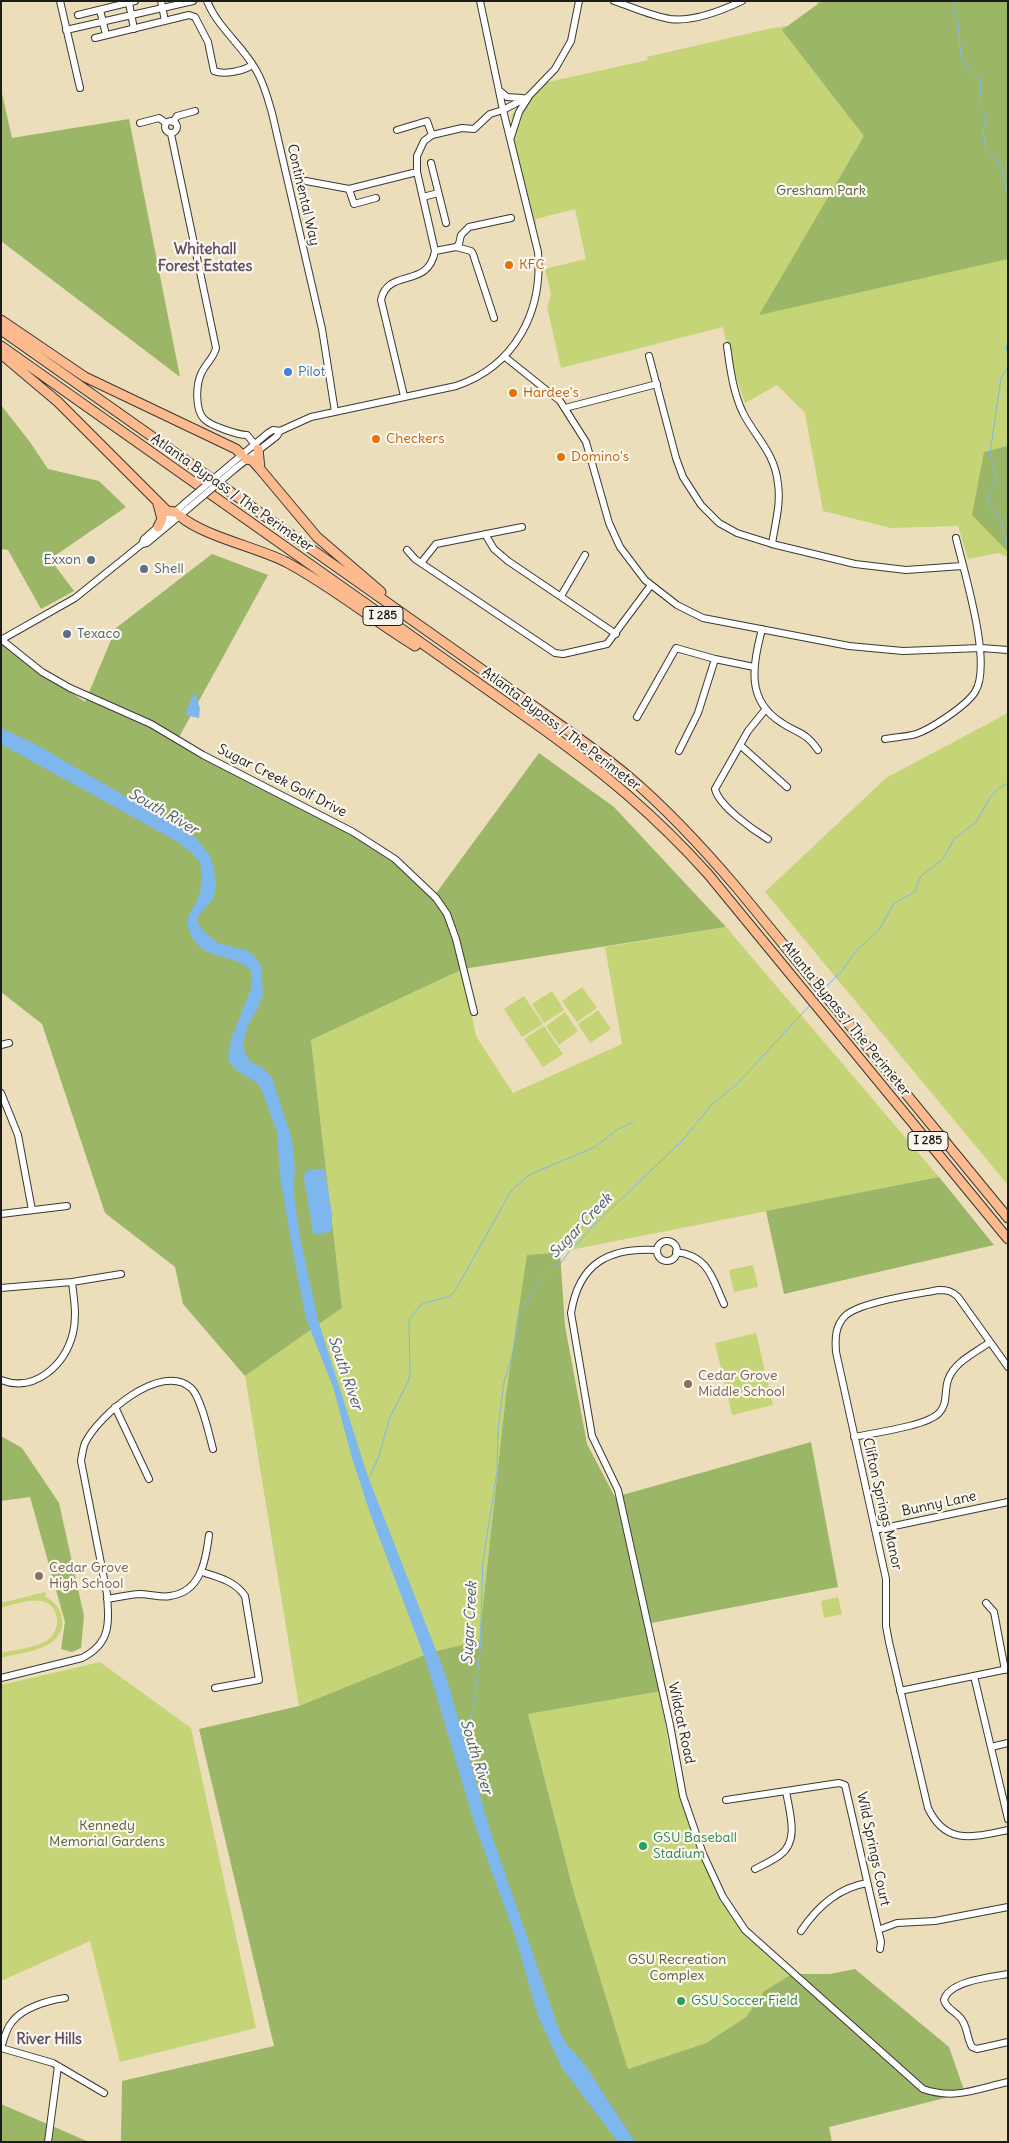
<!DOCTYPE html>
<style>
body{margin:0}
#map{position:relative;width:1009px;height:2143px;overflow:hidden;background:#ecdebb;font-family:Delius,sans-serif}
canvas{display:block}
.frame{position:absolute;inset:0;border:2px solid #1c1c1c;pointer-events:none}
</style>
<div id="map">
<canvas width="1009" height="2143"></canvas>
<div class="frame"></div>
</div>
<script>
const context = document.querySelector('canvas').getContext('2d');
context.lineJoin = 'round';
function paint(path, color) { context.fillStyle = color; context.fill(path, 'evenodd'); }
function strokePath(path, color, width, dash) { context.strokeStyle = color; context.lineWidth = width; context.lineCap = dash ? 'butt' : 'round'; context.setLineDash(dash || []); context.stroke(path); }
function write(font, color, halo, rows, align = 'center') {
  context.font = font + ' Delius,sans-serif'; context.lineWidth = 4.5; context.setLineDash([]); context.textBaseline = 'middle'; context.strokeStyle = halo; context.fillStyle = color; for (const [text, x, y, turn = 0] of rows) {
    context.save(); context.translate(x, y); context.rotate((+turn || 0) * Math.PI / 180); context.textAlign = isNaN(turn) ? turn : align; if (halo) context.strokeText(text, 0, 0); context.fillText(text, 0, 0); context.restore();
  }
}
const green = new Path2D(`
 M816,1h192v556l-10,-4 -30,6 -10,-33 -67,2 -68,-17 -18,-98 -28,-28 -32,18 -15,-44 -7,-32 -162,41 -14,-61 4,-13 -6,-25 41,-10 -11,-50 -39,10v19l-16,-61 -9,-61 28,-32 109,-24 -1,-3 121,-28 54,-9z
 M1008,713v472l-243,-293 121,-114z
 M726,927l213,250 -379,75 -32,3 -22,139 -27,247 -47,11 -133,54 -54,-330 97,-68 -31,-268 152,-71 13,67 37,57 109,-49 -17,-97z
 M582,987l15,21 -20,14 -15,-21z
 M552,991l12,19 -20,13 -12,-19z
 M524,996l19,28 -21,13 -18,-28z
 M598,1010l13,19 -21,14 -12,-19z
 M565,1012l13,19 -19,14 -13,-19z
 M544,1026l19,28 -20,13 -19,-28z
 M753,1265l5,22 -24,5 -5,-22z
 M756,1333l17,72 -41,10 -17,-72z
 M45,1592l1,5c9,5 15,12 16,22 4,31 -40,33 -61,39v-5c13,-3 39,-6 48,-14 6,-5 9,-14 8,-21 -5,-28 -38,-15 -56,-10v-5z
 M838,1597l4,17 -18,4 -3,-17z
 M100,1662l91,66 65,300 -136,34 -30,-121 -89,40v-296z
 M662,1691l5,46 8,40 36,102 29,46 52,49 -28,17 -18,26 -40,26 -78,26 -54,-176 -46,-179z`);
const forest = new Path2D(`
 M822,1h186v258l-249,56 105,-179 -82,-106z
 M1,89l11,49 117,-19 51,258 -179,-136z
 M1,405l29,37 18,27 51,12 27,26 -76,52 24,32 -33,18 -33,-59 -7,-1z
 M1008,446v106l-36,-37 12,-63z
 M212,554l56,21 -90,164 183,97 44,32 29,28 105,-143 75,54 112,120 -263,42 -152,71 31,268 -97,68 -62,-72 -8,-37 -70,-54 -63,-189 -41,-32v-349l84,59 31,-74z
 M939,1177l55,68 -210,49 -18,-83z
 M560,1252l5,74 22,118 28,53 196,-55 27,145 -192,37 16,67 -134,23 46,179 54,176 78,-26 40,-26 18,-26 28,-17h38l25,-5 94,78 16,46 -136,34 3,15h-711l1,-61 152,-35 -75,-317 100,-23 133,-54 47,-11 27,-247 21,-139z
 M1,1436l21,12 37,55 25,113 -3,32 -9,4 -11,-3 4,-27 -35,-125 -29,4z
 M1,2104l88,38h-88z`);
const water = new Path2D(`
 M196,694l4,15 -1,9 -14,-3 8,-20z
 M1,728l34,16 159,92 16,20 3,9 3,19 -3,15 -15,17v7l5,8 15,12 31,8 12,14 2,29 -5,14 -10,17 -5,19 2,9 5,8 14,8 8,9 20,61 3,31 -2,18 7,49 18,83 49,154 79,202 43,151 71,205 6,12 19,21 50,77h-17l-56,-74 -24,-52 -22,-77 -42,-117 -48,-161 -56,-148 -18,-55 -19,-71 -27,-68 -15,-77 -11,-66 -3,-44 -15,-41 -5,-8 -21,-13 -6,-7 -2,-7 3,-17 21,-53 -1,-15c-15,-19 -47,-7 -61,-38 -6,-15 0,-19 7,-32 5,-10 8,-31 1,-41 -5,-7 -14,-13 -20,-18l-177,-98z
 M313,1169h10l2,2 7,43 -1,17 -16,4 -2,-3 -9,-54 1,-6z`);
const stream = new Path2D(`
 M957,1l-4,7 5,15 3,36 3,2 6,10 11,10 -2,26 8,11 -4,13 3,20 15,14 7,29
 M1008,344l-2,3 2,9
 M1008,367l-7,11 -11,75 6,26 -8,19 3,9 10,13 7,29
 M825,988l16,-16 15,-21 23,-21 15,-27 21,-11 5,-15 23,-18 11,-20 22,-17 15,-26 11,-10 6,-3
 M369,1478l10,-22 11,-39 18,-35 2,-8 -1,-55 13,-15 28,-8 5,-5 56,-100 18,-16 66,-28 20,-16 18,-9
 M463,1736h2l8,-24 7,-61 3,-90 14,-90 1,-42 6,-47 9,-30 7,-39 23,-36 9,-9 9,-5 10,-14 9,-8 13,-15 90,-86 28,-35 25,-20 75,-81`);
const minor = new Path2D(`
 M60,1l20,87
 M161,1l4,20
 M207,1c11,27 35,44 49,69 8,13 12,29 16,43l50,216 13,83
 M614,1c18,6 37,15 56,18 23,3 51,-8 72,-18
 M129,3l5,26
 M100,10l6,25
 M78,15l57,-14
 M66,30l127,-29
 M95,38l94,-23 6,2 13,25 6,29c10,4 30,0 38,-6
 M500,91l7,6 15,1
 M165 127a6 6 0 1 1 12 0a6 6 0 1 1-12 0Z
 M173,122l4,-6 18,-5
 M140,123l19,-5 7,5
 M397,130l30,-9 5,14
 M171,134l45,214c-2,10 -11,16 -15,26 -5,11 -6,36 3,45 7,7 34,16 43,16l10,12
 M511,137l8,-25 9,-14
 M431,163l15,60
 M306,181l43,8
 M423,197l15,-4
 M376,198l-22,6 -5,-15 68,-17
 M456,247l15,4 2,3 21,64
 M435,251l21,-4 3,-3 2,-9 8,-8 42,-9
 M727,346c3,22 6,46 16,67 13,25 32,40 35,71 3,20 -3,40 -6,60
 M649,356l27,102 7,19 18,28 18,18 18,10 35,11 83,20 51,6 56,-4
 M505,357l55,44 26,41 23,81 11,24 25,33 32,25 26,13 146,28 54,5 78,-3 27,2
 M404,396l-23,-96c7,-33 47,-10 54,-49l-18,-79v-16l7,-15 8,-6 30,-7 12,1 16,-15 13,-4 25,-13 27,-28 16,-28 8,-40
 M565,408l92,-24
 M231,464l37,-31 5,-3 7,1 31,-14 145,-31c59,-20 87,-74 82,-134l-35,-142 -23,-109
 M236,468l41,-32 3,-5
 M485,534l9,15 14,12 108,73
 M142,544l2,-5 41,-36
 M407,550l8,9 140,94 8,1 44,-10 44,-59
 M421,563l15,-19 86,-17
 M561,596l24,-41
 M762,629c-9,36 -17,71 20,94 16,11 23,8 36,27
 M1,640l74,-42 67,-54 5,-1 42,-35
 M2,640l40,32 28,16 81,36 52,31 150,77 42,27 41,39 11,16 9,25 18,73
 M765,710l-17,21 -33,58c4,17 38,41 53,50
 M637,717l39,-69 39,11 39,8
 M885,739c10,-2 21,-2 31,-5 15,-5 50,-28 59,-42 18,-28 -11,-120 -19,-154
 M740,745l47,42
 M679,751l19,-38 17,-54
 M1,1045l8,-2
 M1,1093l17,42 14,75
 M1,1214l66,-8
 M657 1251a10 10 0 1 1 20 0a10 10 0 1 1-20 0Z
 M657,1250c-48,-3 -78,13 -86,63l21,123 26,54 52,235 13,71 20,58 20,43 22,33 178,159c32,11 53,0 85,-7
 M676,1252c33,4 36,26 48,52
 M1,1288l71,-6 49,-8
 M1008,1367l-50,-70c-6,-6 -11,-7 -19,-7 -21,4 -80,12 -94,26 -10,10 -10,23 -9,36l50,227v47l3,16 39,166c18,38 45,29 80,22
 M1,1380c34,13 64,-15 72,-47 4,-17 1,-34 -1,-51
 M115,1407l34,72
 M854,1437c19,-4 73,-11 85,-24 9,-9 5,-21 9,-33 6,-18 27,-27 42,-38
 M875,1530l133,-28
 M202,1572c16,5 33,9 43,24l14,84 -44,8
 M107,1599c11,-2 21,-4 32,-5 11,0 21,4 31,2 31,-4 36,-36 39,-61
 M986,1603l8,9 11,58
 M974,1676l34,143
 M1,1678l81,-20c29,-15 27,-34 25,-64l-26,-133c1,-6 2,-13 4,-18 13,-27 76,-82 106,-55 10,9 18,46 22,61
 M900,1691l108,-22
 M991,1747l17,-4
 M726,1800l113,-17 6,2 36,157 -1,7
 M755,1869c8,-4 17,-8 25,-14 20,-14 9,-44 6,-64
 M878,1930l19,-7 38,-2 73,-14
 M801,1931c16,-24 37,-43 66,-48
 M1008,1974c-17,3 -59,7 -64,26 2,9 13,12 18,20 6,9 5,19 10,27l5,2 31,-7
 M1,2048l52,15 51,30
 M1,2048c3,-9 5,-19 11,-26 10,-14 37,-22 53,-24
 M48,2142l10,-76`);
const highway = new Path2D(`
 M1,320l84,57 151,72 5,5
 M1,330l544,384c28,20 57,40 83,62 40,34 75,72 109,112l271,330
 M1,346l538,380c64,46 116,89 169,148l300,365
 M1,354l57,48 109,109 8,1
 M258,449l2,20
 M246,459l6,1 8,9 57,68 64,55
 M158,504l4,15 -4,8
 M180,516c23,20 76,31 106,46 45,24 85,57 129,84`);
const minorBridge = new Path2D(`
 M185,503l46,-39
 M189,508l47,-40`);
const markers = [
 [509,265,5,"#e8710a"],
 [288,372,5,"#3f7fe0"],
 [513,393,5,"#e8710a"],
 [376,439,5,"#e8710a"],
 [561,457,5,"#e8710a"],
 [91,560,5,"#5c6f8a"],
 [144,569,5,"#5c6f8a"],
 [67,634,5,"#5c6f8a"],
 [688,1384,5,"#8d6e63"],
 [39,1576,5,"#8d6e63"],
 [643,1846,5,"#2e9e5b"],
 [681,2001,5,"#2e9e5b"]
];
const shields = [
 [383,616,40],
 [928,1141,40]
];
const shieldNames = [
 ["I 285",383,616],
 ["I 285",928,1141]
];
const parkNames = [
 ["Gresham Park",821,191],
 ["Kennedy",107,1826],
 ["Memorial Gardens",107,1842],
 ["GSU Recreation",677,1960],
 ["Complex",677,1976]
];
const streetNames = [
 ["Continental Way",303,195,77],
 ["Atlanta Bypass / The Perimeter",232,493,35],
 ["Atlanta Bypass / The Perimeter",561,729,37],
 ["Sugar Creek Golf Drive",282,781,27],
 ["Atlanta Bypass / The Perimeter",846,1019,51],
 ["Clifton Springs Manor",882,1504,77],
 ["Bunny Lane",939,1504,-12],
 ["Wildcat Road",681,1723,78],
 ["Wild Springs Court",873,1849,78]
];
const foodNames = [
 ["KFC",519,265],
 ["Hardee's",523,393],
 ["Checkers",386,439],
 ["Domino's",571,457]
];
const shopNames = [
 ["Pilot",298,372]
];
const serviceNames = [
 ["Exxon",81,560,"right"],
 ["Shell",154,569],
 ["Texaco",77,634]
];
const educationNames = [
 ["Cedar Grove",698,1376],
 ["Middle School",698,1392],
 ["Cedar Grove",49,1568],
 ["High School",49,1584]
];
const leisureNames = [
 ["GSU Baseball",653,1838],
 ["Stadium",653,1854],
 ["GSU Soccer Field",691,2001]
];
const neighbourhoodNames = [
 ["Whitehall",205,250],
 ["Forest Estates",205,267],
 ["River Hills",49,2040]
];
const waterNames = [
 ["South River",163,812,30],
 ["Sugar Creek",581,1226,-46],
 ["South River",345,1373,71],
 ["Sugar Creek",470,1623,-87],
 ["South River",476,1757,73]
];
paint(green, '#c4d476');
paint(forest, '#9bb667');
paint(water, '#7db7ee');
strokePath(stream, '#7db7ee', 1);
strokePath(minor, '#3b3934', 8);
strokePath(highway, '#3b3934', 11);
strokePath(minor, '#fff', 6);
strokePath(highway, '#fcba8e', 9);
strokePath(minorBridge, '#3b3934', 8, []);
strokePath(minorBridge, '#fff', 6);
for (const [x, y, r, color] of markers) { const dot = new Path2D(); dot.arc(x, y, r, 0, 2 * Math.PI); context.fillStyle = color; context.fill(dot); strokePath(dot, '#fbf7ec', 2); }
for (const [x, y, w] of shields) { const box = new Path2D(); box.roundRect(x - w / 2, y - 9.5, w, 19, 4); context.fillStyle = '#fbf7ec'; context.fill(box); strokePath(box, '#1c1c1c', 1); }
write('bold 12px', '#1c1c1c', null, shieldNames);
write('14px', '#575c3c', '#fbf7ec', parkNames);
write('14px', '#1c1c1c', '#fbf7ec', streetNames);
write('14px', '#c56008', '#fbf7ec', foodNames, 'left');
write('14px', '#366cbe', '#fbf7ec', shopNames, 'left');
write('14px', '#4e5e75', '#fbf7ec', serviceNames, 'left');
write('14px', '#785e54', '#fbf7ec', educationNames, 'left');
write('14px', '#27864d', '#fbf7ec', leisureNames, 'left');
write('bold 15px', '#5d5068', '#fbf7ec', neighbourhoodNames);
write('italic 15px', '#435a70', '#fbf7ec', waterNames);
</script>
